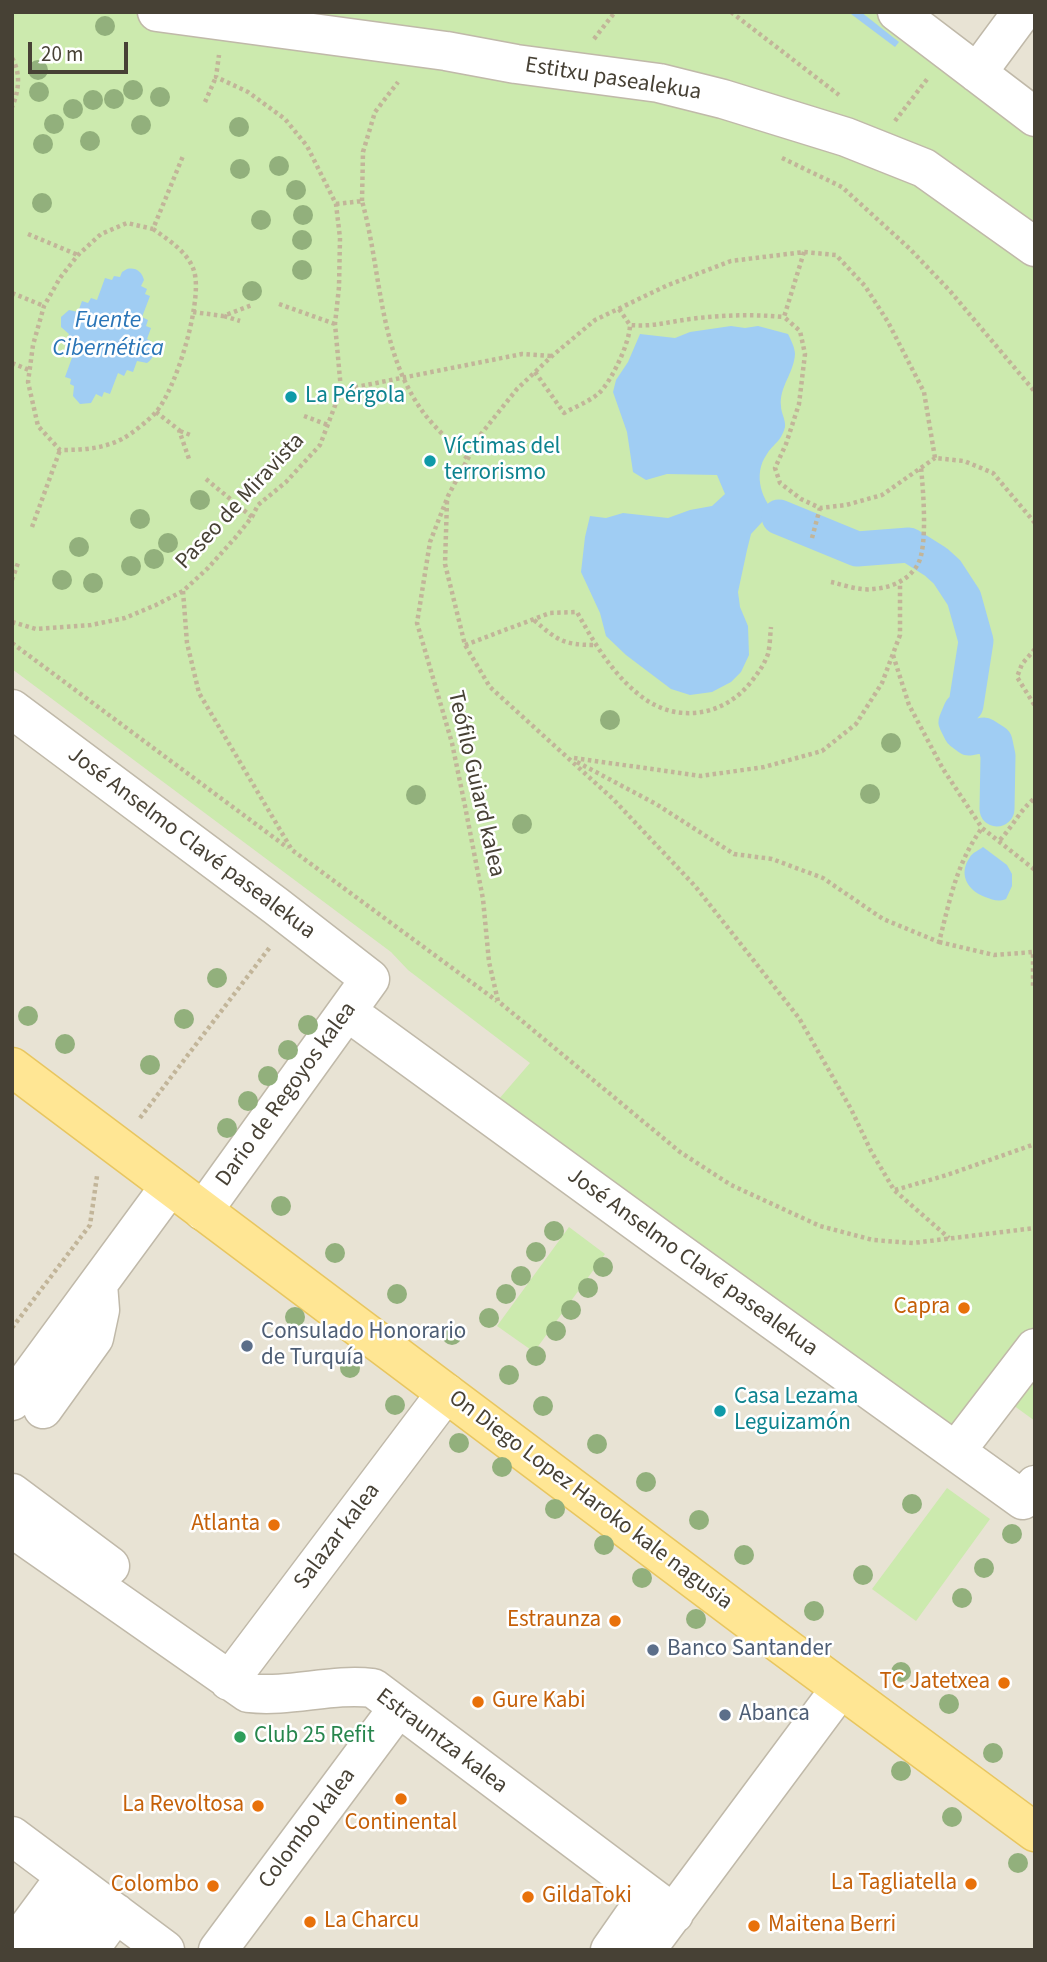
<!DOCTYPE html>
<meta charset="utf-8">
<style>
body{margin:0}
#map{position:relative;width:1047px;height:1962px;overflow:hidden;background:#f4f0e6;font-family:"Source Sans 3",sans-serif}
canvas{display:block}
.frame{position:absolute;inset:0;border:14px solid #474135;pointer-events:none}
.scale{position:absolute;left:28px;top:42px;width:100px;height:32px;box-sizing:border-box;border:4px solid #474135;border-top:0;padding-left:9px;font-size:21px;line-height:24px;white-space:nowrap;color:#474135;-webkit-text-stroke:5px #fff;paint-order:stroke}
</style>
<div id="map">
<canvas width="1047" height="1962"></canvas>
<div class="frame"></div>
<div class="scale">20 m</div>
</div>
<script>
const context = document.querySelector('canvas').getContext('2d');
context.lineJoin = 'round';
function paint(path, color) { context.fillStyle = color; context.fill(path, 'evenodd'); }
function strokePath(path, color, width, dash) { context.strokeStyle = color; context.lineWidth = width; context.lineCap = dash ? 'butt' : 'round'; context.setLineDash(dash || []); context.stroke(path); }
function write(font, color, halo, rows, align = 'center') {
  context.font = font + ' "Source Sans 3",sans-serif'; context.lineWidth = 5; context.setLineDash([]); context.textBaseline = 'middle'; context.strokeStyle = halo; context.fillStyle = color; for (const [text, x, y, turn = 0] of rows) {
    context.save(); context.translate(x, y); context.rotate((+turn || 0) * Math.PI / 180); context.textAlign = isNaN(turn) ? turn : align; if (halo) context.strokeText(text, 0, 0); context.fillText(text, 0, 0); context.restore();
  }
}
const residential = new Path2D(`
 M12,12h1023v1938h-1023z`);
const green = new Path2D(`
 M12,12h864l159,121v1197l-88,115 -461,-331 44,-51 -122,-93 -17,-18 -379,-283z
 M569,1227l36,27 -71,98 -37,-26z
 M1035,1376v45l-22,-16z
 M947,1488l43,31 -74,102 -44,-32z`);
const water = new Path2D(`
 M852,12h9l38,30 -4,5 -44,-33z
 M127,269c9,-2 15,3 17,11l-3,6 6,3 -2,5 5,2 -8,21 6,3 -2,6 5,2 -4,11c11,5 10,17 0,24l-10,-2 -4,11 -6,-2 -3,6 -6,-3 -8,21 -6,-2 -2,5 -6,-3 -5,9 -11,1 -7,-8 1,-10 -4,-2 1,-5 -6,-2 8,-22 -5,-2 2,-6 -5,-2 4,-11 -8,-7v-10l8,-7 9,2 4,-11 6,2 3,-5 6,2 8,-22 7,2 2,-4 6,1 2,-5z
 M731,326l14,2 13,-2 30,8c3,6 7,14 7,20 -1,19 -16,33 -14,52 0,7 5,14 4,21 -4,15 -11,16 -18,27 -15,21 -5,48 12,63l-16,4 -12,13 -4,16 -9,42 2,15 8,19 1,29 -8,17 -10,10 -19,10 -22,3 -19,-6 -45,-34 -20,-19 -6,-23 -19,-41 4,-35 5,-21 16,2 17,-5 45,5 22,-8 22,-4 13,-12 -8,-19 -50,-1 -21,6 -13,-8 -6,-40 -14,-40 3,-12 12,-18 12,-28 35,4 15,-6z
 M983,847l24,18 5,9v12l-6,13c-8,3 -13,1 -21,-2 -18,-7 -27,-23 -15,-40 2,-4 9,-7 13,-10z`);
const canal = new Path2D(`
 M779,517l78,32 52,-4 27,17 11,10 17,26 12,43 -10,64 -5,5 -5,12 5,10 8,6 15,-3 11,7 3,14 -1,53`);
const path = new Path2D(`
 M731,12l108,83
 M594,39l21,-27
 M12,58c9,15 7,33 0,49
 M205,102l11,-25
 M895,121l33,-43
 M782,158l60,29 68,62 40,42 85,101
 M362,201l1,-49 12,-40 23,-30
 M336,204l26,-3c20,72 16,153 64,215 12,15 28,29 42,43
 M153,229c17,12 38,25 42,46 6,31 -19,114 -39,137 -8,9 -23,21 -34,27 -20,10 -40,11 -62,11l-22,-24 -10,-44 5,-37 11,-39 16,-28 18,-23 23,-21 26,-11 26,6 30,-73
 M28,234l50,21
 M804,252l-20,65 16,14 5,23 -6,50 -13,40 -11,24 5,15 21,16 19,9 26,-3 36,-10 53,-37
 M12,293l32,13
 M279,304l56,20
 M619,309l11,16c24,2 37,-3 60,-6 32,-4 62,-5 94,-2
 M193,312l30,4 29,-11
 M224,316l16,5
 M12,363l17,7
 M535,372l29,41c11,-6 24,-11 34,-19 13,-11 32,-52 32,-69
 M341,390l181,-36 30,2
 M156,412l23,18 10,29
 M304,416l24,9
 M180,431l13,5
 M206,479l46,38
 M447,501l-2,63 20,81 25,42 123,112 82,87 104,132 52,91 20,42 23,39 55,48
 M1035,523l-42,-50 -29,-12 -29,-3 -11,-66 -36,-70 -23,-36 -29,-31 -32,-3 -73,9 -63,24 -73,35 -43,36 -35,33 -36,45 -33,62 -18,46 -13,81 35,120 13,63 18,93 6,63 9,39 182,151 51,33 89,41 53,14 40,3 122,-15
 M32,527l28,-77
 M812,538l8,-30
 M12,580l6,-17
 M831,582c13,3 29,9 42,7 18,-1 36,-9 45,-25 10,-19 5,-75 3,-97
 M183,591l4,52 12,50 93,157 205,151
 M534,620c23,20 29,25 61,25
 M12,622l24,7 55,-4 34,-7 31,-13 27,-14 25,-23 27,-30 17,-21 6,-12 28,-23 34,-37 21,-55 -6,-66 4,-37 1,-49 -4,-34 -29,-58 -22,-27 -37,-27 -32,-15 3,-22
 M12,643l276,205
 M465,645l85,-32 27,-1c17,31 36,63 65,85 36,27 82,19 109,-15 7,-9 13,-17 17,-28 2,-8 2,-18 3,-27
 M1035,649l-13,15 -5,13 18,29
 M893,655l16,50 34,64 39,59 53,42
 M574,758l127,18 63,-9 58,-16 34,-27 26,-41 18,-48v-52
 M577,762l79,42 78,50 38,5 51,19 60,41 56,23c11,-42 17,-78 43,-114
 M1000,840c13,-14 20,-30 35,-42
 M939,942l55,13 39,-3v35l2,2
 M140,1118l130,-171
 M895,1190l52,-15 88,-31
 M12,1328l78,-103 7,-49`);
const minor = new Path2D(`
 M157,12l289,39 70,13 143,19 64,16 123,38 78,31 111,79
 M897,12l138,105
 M977,73l45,-61
 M12,709l264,197 94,73 -167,232
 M363,1023l301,219 359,258 12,-15
 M12,1401l158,-215
 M43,1409l51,-71 6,-28 -2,-26
 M956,1451l79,-103
 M12,1493l98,73
 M12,1528l236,165c42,5 83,-10 125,-5l301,226
 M229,1681l217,-288
 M12,1836l153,114
 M12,1949l54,-73
 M55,1950l37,-54
 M89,1950l27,-37
 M218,1950l180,-242
 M610,1950l23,-33
 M646,1950l194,-261`);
const major = new Path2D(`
 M12,1067l759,570 264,195`);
const trees = [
 [105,26],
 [38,70],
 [133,90],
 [39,92],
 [160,97],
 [114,99],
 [93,100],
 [73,109],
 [54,124],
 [141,125],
 [239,127],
 [90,141],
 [43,144],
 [279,166],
 [240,169],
 [296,190],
 [42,203],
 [303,215],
 [261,220],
 [302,240],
 [302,270],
 [252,291],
 [200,500],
 [140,519],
 [168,543],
 [79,547],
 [154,559],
 [131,566],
 [62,580],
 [93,583],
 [610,720],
 [891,743],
 [870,794],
 [416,795],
 [522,824],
 [217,978],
 [28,1016],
 [184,1019],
 [308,1025],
 [65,1044],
 [288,1050],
 [150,1065],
 [268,1076],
 [248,1101],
 [227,1128],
 [281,1206],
 [554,1231],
 [536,1252],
 [335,1253],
 [603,1267],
 [521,1276],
 [588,1288],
 [397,1294],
 [506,1294],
 [571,1310],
 [295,1317],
 [489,1318],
 [556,1331],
 [452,1335],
 [536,1356],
 [350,1368],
 [509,1375],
 [395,1405],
 [543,1406],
 [459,1443],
 [597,1444],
 [502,1467],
 [646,1482],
 [912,1504],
 [555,1509],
 [699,1520],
 [1012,1534],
 [604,1545],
 [744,1555],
 [984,1568],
 [863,1575],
 [642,1578],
 [962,1598],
 [814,1611],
 [696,1619],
 [901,1672],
 [949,1704],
 [993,1753],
 [901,1771],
 [952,1817],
 [1018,1863]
];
const markers = [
 [291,397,7,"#0f9aa8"],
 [430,461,7,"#0f9aa8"],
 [964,1308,7,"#e8710a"],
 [247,1346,7,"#5c6f8a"],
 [720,1411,7,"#0f9aa8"],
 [274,1525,7,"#e8710a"],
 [615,1621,7,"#e8710a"],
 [653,1650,7,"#5c6f8a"],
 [1004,1683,7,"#e8710a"],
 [478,1702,7,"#e8710a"],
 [725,1715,7,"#5c6f8a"],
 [240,1737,7,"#2e9e5b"],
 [401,1799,7,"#e8710a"],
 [258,1806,7,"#e8710a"],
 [971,1884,7,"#e8710a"],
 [213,1886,7,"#e8710a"],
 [528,1897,7,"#e8710a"],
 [310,1922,7,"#e8710a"],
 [754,1926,7,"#e8710a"]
];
const streetNames = [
 ["Estitxu pasealekua",613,80,9],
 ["Paseo de Miravista",241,502,-47],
 ["Teófilo Guiard kalea",475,784,77],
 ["José Anselmo Clavé pasealekua",191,844,37],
 ["Dario de Regoyos kalea",287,1095,-54],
 ["José Anselmo Clavé pasealekua",692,1263,36],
 ["On Diego Lopez Haroko kale nagusia",590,1501,37],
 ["Salazar kalea",338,1537,-53],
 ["Estrauntza kalea",441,1742,37],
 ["Colombo kalea",308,1829,-53]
];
const cultureNames = [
 ["La Pérgola",305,397],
 ["Víctimas del",444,448],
 ["terrorismo",444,474],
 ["Casa Lezama",734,1398],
 ["Leguizamón",734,1424]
];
const foodNames = [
 ["Capra",950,1308],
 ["Atlanta",260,1525],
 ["Estraunza",601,1621],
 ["TC Jatetxea",990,1683],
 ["Gure Kabi",492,1702,"left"],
 ["La Revoltosa",244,1806],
 ["Continental",401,1824,"center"],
 ["La Tagliatella",957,1884],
 ["Colombo",199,1886],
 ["GildaToki",542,1897,"left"],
 ["La Charcu",324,1922,"left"],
 ["Maitena Berri",768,1926,"left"]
];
const serviceNames = [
 ["Consulado Honorario",261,1333],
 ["de Turquía",261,1359],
 ["Banco Santander",667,1650],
 ["Abanca",739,1715]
];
const leisureNames = [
 ["Club 25 Refit",254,1737]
];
const waterNames = [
 ["Fuente",108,322],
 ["Cibernética",108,350]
];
paint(residential, '#e8e3d4');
paint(green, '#cceaae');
paint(water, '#a0cdf3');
strokePath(canal, '#a0cdf3', 35);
strokePath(minor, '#c0b9a9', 41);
strokePath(major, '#e8c660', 41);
strokePath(path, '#c2b599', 4.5, [3.5, 3.5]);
strokePath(minor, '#fff', 38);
strokePath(major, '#ffe694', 38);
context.fillStyle = '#92b07c';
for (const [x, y] of trees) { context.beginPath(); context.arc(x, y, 10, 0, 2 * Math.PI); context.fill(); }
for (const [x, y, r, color] of markers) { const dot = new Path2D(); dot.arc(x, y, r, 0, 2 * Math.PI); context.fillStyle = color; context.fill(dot); strokePath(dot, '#fff', 2.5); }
write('23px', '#474135', '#fff', streetNames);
write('23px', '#0d838f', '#fff', cultureNames, 'left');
write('23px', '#c56008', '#fff', foodNames, 'right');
write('23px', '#4e5e75', '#fff', serviceNames, 'left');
write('23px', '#27864d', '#fff', leisureNames, 'left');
write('italic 24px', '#2a75b7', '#fff', waterNames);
</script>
